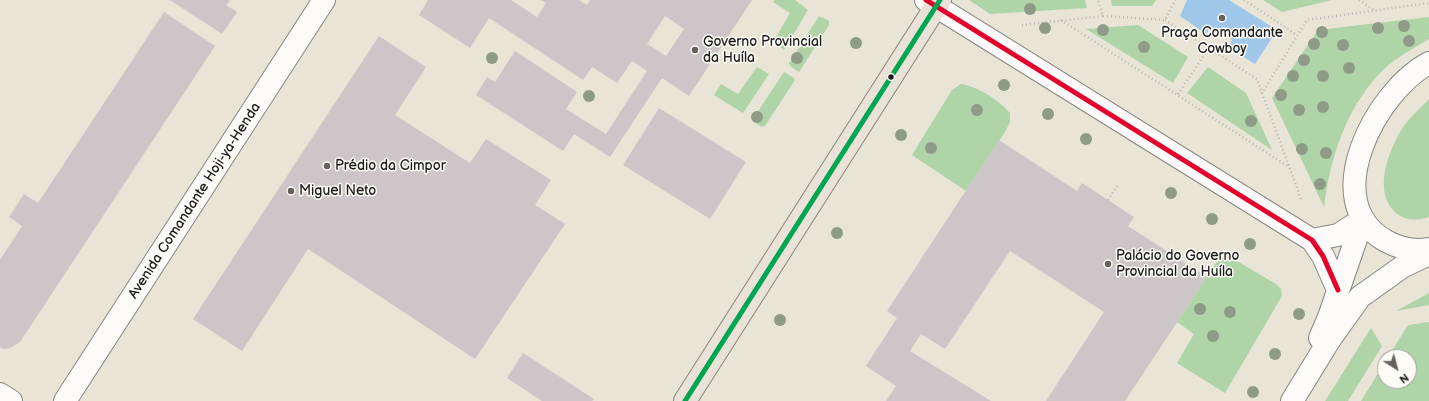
<!DOCTYPE html>
<meta charset="utf-8">
<style>
body{margin:0}
#map{position:relative;width:1429px;height:401px;overflow:hidden;background:#e8e4d6;font-family:"Balsamiq Sans",sans-serif}
canvas{display:block}
.north{position:absolute;left:1377px;top:349px;width:40px;height:40px;box-sizing:border-box;background:#fdfcf7;border:1px solid #a3a29f;border-radius:50%;rotate:144deg;font-size:11px;font-weight:700;line-height:16px;text-align:center;color:#1c1c1c}
.north::after{content:'';display:block;margin:auto;width:14px;height:18px;background:#63625d;clip-path:polygon(50% 0,100% 100%,50% 72%,0 100%)}
</style>
<div id="map">
<canvas width="1429" height="401"></canvas>
<div class="north">N</div>
</div>
<script>
const context = document.querySelector('canvas').getContext('2d');
context.lineJoin = 'round';
function paint(path, color) { context.fillStyle = color; context.fill(path, 'evenodd'); }
function strokePath(path, color, width, dash) { context.strokeStyle = color; context.lineWidth = width; context.lineCap = dash ? 'butt' : 'round'; context.setLineDash(dash || []); context.stroke(path); }
function write(font, color, halo, rows, align = 'center') {
  context.font = font + ' "Balsamiq Sans",sans-serif'; context.lineWidth = 3; context.setLineDash([]); context.textBaseline = 'middle'; context.strokeStyle = halo; context.fillStyle = color; for (const [text, x, y, turn = 0] of rows) {
    context.save(); context.translate(x, y); context.rotate((+turn || 0) * Math.PI / 180); context.textAlign = isNaN(turn) ? turn : align; if (halo) context.strokeText(text, 0, 0); context.fillText(text, 0, 0); context.restore();
  }
}
const green = new Path2D(`
 M775,0h20l13,10 -24,40 -11,-8 17,-29 -17,-11z
 M969,0h116l2,8 -97,6z
 M1111,0h45l-4,6h-40z
 M1263,0h69l-50,12z
 M819,16l10,5v4l-30,47 -9,-6 -1,-3z
 M1429,17v22c-17,10 -37,21 -50,35 -34,37 -49,85 -55,133l-52,-109 46,-68z
 M1138,25l50,32 -15,26 -87,-54z
 M757,67l12,7 -26,39 -29,-18 7,-11 17,10z
 M1208,67l38,26 26,57 -85,-57z
 M784,72l10,6 1,2 -30,46 -3,1 -8,-5 -1,-3z
 M961,84c16,2 39,17 49,29v9l-5,10 -39,59 -54,-36 40,-65z
 M1429,99v118c-12,4 -24,4 -34,-5 -21,-20 -8,-56 4,-78 7,-13 19,-24 30,-35z
 M1223,257h7l46,27 5,5 1,7 -57,97 -48,-30 17,-29 -17,-12 39,-59z
 M1429,293v12l-33,6z
 M1429,322v79h-68l24,-39v19h24v-24h-21l20,-32z
 M1371,328l11,18 -34,55h-23z`);
const water = new Path2D(`
 M1187,0h42l48,30 -22,34 -27,-17 4,-7 -21,-13 -5,7 -26,-18z`);
const building = new Path2D(`
 M170,0h60l-4,5 11,7 -15,22z
 M428,0h83l26,17 9,-14 -6,-3h39l8,5 3,-5h162l-63,96 -27,-18 -52,79 -36,-23 -11,17 -87,-56 11,-18 8,5 20,-31 62,41 -11,17 40,25 41,-63 -15,-10 -15,22 -25,-16 -9,13 -94,-62 -19,30 -51,-33zM665,16l19,13 -18,27 -19,-12z
 M164,12l51,34 -195,296 -10,6 -7,1 -3,-2v-87l22,-34 -13,-9 15,-23 14,9z
 M379,36l47,31 -31,48 75,48 16,-24 65,41 -16,25 30,19 -90,135 -167,-110 -66,102 -49,-32z
 M659,108l87,54 -36,57 -87,-54z
 M999,140l78,51 5,-8 52,34 -6,9 79,51 -82,124h-79l58,-89 -94,-61 -65,98 -24,-15 -11,17 81,50h-105l10,-15 -30,-20 31,-48 -10,-7z
 M523,353l71,46 -2,2h-50l-35,-23z`);
const path = new Path2D(`
 M1244,0l53,35
 M1359,0l16,11
 M1103,16l62,4 10,-20
 M1061,20l228,147
 M1165,20l92,59 5,14
 M1022,25l81,-9 -5,-16
 M1178,94l31,-46
 M1301,199l-39,-106 45,-73 122,-17
 M1108,200l10,-15`);
const minor = new Path2D(`
 M926,0l386,240 11,16 15,34
 M1429,63c-52,27 -113,139 -43,178 13,7 27,11 43,8
 M1312,240l26,-5 25,-16
 M1320,338l9,-21 34,-98
 M0,394l11,7
 M65,401l259,-401
 M1292,401l38,-62 30,-42 42,-30 27,-13`);
const major = new Path2D(`
 M685,401l255,-401`);
const bus1 = new Path2D(`
 M926,0l386,240 11,16 15,34`);
const bus2 = new Path2D(`
 M685,401l255,-401`);
const trees = [
 [1030,9],
 [1404,26],
 [1045,28],
 [1378,28],
 [1103,30],
 [1322,32],
 [1409,41],
 [856,43],
 [1314,44],
 [1343,45],
 [1144,47],
 [492,58],
 [797,58],
 [1304,60],
 [1349,68],
 [1293,76],
 [1323,76],
 [1004,85],
 [1281,95],
 [589,96],
 [1323,107],
 [977,110],
 [1299,110],
 [1048,114],
 [757,117],
 [1251,121],
 [901,135],
 [1086,139],
 [931,148],
 [1302,149],
 [1326,153],
 [1320,184],
 [1171,193],
 [1212,219],
 [837,233],
 [1250,244],
 [1200,309],
 [1230,312],
 [1299,314],
 [780,320],
 [1213,336],
 [1275,354],
 [1253,392]
];
const markers = [
 [1222,18,4,"#63625d"],
 [695,50,4,"#63625d"],
 [891,77,3.5,"#1c1c1c"],
 [327,166,4,"#63625d"],
 [291,191,4,"#63625d"],
 [1108,264,4,"#63625d"]
];
const poiNames = [
 ["Praça Comandante",1222,33,"center"],
 ["Cowboy",1222,49,"center"],
 ["Governo Provincial",703,42],
 ["da Huíla",703,58],
 ["Prédio da Cimpor",335,166],
 ["Miguel Neto",299,191],
 ["Palácio do Governo",1116,256],
 ["Provincial da Huíla",1116,272]
];
const streetNames = [
 ["Avenida Comandante Hoji-ya-Henda",195,201,-57]
];
paint(green, '#aed4a8');
paint(water, '#9fc7e9');
paint(building, '#cdc6c8');
strokePath(minor, '#888680', 24);
strokePath(major, '#888680', 24);
strokePath(path, '#b8b8b6', 2.5, [1, 3]);
strokePath(minor, '#fcfbf9', 22);
strokePath(major, '#eae2d6', 22);
strokePath(bus1, '#e4002b', 5);
strokePath(bus2, '#00a651', 5);
context.fillStyle = '#8e9b86';
for (const [x, y] of trees) { context.beginPath(); context.arc(x, y, 6, 0, 2 * Math.PI); context.fill(); }
for (const [x, y, r, color] of markers) { const dot = new Path2D(); dot.arc(x, y, r, 0, 2 * Math.PI); context.fillStyle = color; context.fill(dot); strokePath(dot, '#fdfcf7', 1.5); }
write('14px', '#1c1c1c', '#fdfcf7', poiNames, 'left');
write('14px', '#1c1c1c', '#fdfcf7', streetNames);
</script>
